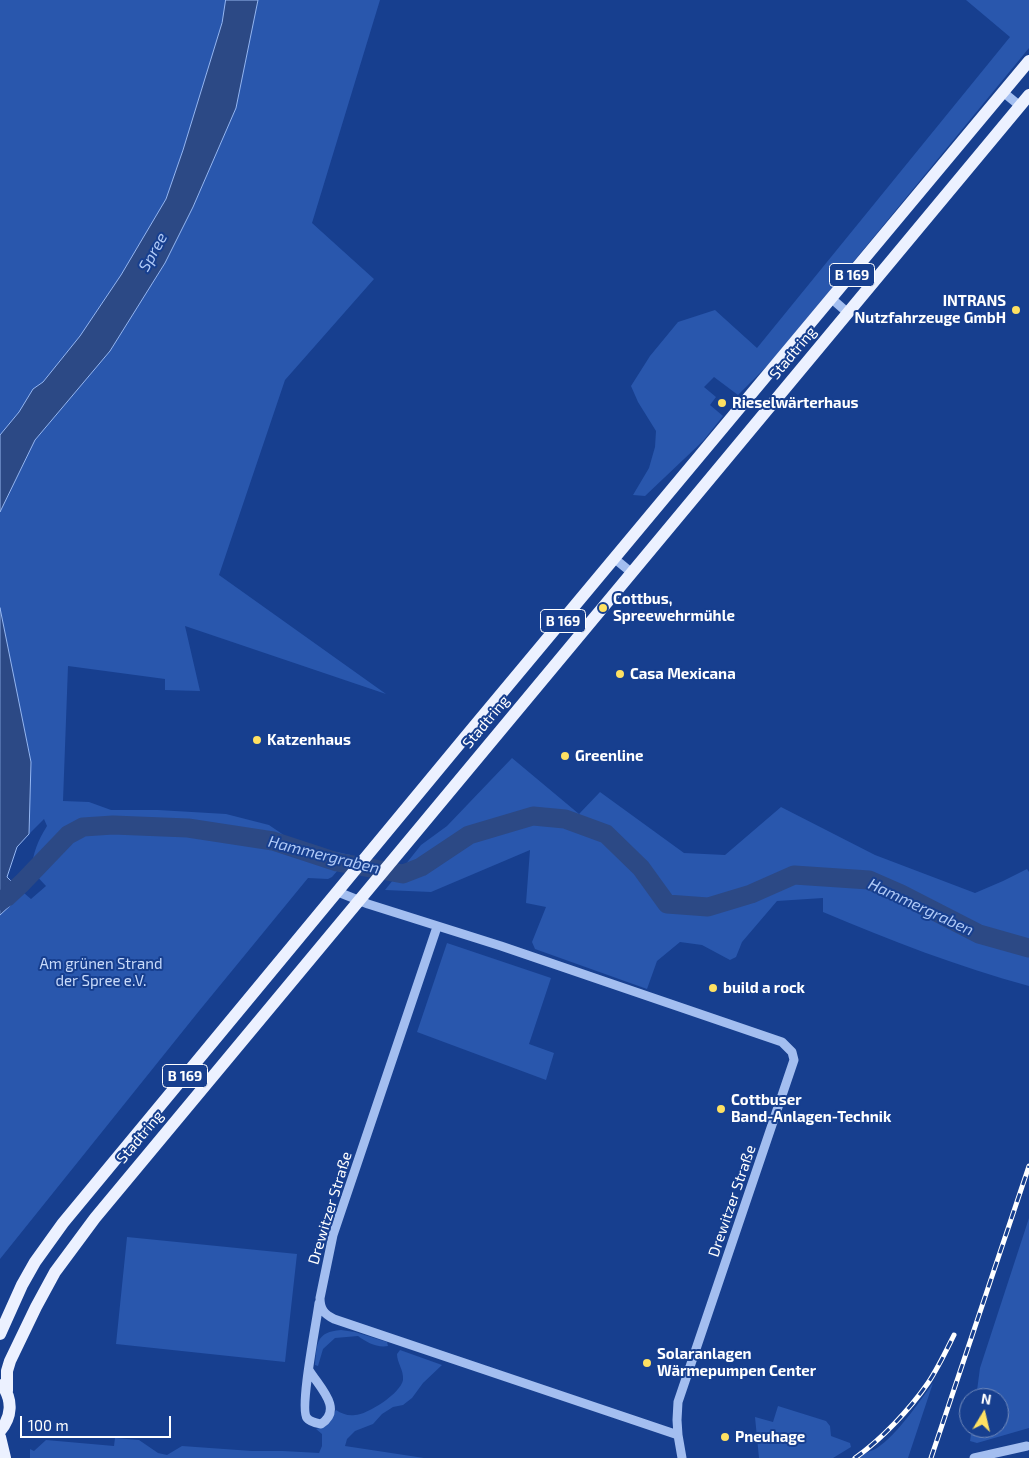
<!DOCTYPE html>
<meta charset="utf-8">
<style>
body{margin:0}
#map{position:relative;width:1029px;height:1458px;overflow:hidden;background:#173f8f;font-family:"Exo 2",sans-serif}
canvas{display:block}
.north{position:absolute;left:959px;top:1388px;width:50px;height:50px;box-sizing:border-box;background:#173f8f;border:1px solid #748cbc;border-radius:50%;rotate:9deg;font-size:14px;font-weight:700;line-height:20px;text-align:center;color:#fff}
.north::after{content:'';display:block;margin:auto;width:18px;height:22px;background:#ffe162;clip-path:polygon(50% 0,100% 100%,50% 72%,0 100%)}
.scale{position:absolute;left:20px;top:1416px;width:151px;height:22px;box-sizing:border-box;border:2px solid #fff;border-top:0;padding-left:6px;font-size:15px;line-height:18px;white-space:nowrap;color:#fff;-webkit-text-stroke:4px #173f8f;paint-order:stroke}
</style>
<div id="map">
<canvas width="1029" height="1458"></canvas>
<div class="north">N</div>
<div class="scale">100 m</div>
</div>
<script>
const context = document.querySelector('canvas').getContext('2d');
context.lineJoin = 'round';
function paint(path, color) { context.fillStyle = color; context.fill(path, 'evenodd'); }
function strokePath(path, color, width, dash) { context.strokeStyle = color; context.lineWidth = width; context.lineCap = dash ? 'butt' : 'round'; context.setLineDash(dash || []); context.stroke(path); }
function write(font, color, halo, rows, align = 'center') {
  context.font = font + ' "Exo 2",sans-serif'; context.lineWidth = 4; context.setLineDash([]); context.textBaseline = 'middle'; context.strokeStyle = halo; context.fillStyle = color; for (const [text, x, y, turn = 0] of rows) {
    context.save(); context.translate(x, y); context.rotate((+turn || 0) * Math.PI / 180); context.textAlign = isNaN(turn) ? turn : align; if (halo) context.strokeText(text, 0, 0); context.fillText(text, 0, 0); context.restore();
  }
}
const green = new Path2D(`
 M0,0h226l-4,23 -39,127 -17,49 -45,76 -41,61 -37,46 -10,7 -14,23 -19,23z
 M258,0h122l-68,223 62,56 -89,101 -66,195 167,119 -201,-68 15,65 -35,-1v-11l-97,-13 -5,135 26,1 22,8h47l68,4 43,11 19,13 30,10 33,7 -19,22 -4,2 -20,-1 -109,133 -199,248v-344l24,-22 7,6 15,-13 -15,-16c3,-19 6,-28 16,-44l-3,-7 -15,15 2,-72 -31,-154v-96l35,-72 75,-89 55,-88 28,-56 43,-99z
 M966,0h63v48l-258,314 -33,33 -24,-18 -10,10 12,10 -6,8 13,11 -20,25 -58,55 -12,-1 16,-27 6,-21 1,-16 -18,-29 -7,-16 19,-30 28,-34 37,-12 42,38 253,-311z
 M512,758l67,56 21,-22 84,61 41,2 56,-48 94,48 100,38 28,-12 24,-12 2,3v114c-71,-19 -139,-46 -206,-74v-14l-46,3 -35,41 -6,15 -6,3 -28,-15 -22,-3 -23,19 -10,28 -112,-40 -3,-7 14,-35 -20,-4 4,-53 -99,42 -46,-2 36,-45 26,-19z
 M447,943l104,35 -22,66 25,9 -8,27 -129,-48z
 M1029,1218v210l-52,15 -7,-2 2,-13h27v-30h-23l4,-30z
 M127,1237l170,17 -12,108 -169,-18z
 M341,1330l14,2 32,10 1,4c-11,2 -22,-4 -30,-10l-23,2 -12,11 -5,17 -3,-1c2,-22 1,-33 26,-35z
 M400,1350l42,15 -19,18 -11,15 -9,7 -10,2 -11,7 -9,10 -18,7 -8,8 -2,7 79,12h-394v-9l4,2 12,-11 68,6 1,-8 24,2 19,13 9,2 15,-9 70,5h31l36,2 3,-7v-12l-6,-5 9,-3 11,-16c6,4 12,6 19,5 12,0 46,-22 48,-35 1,-10 -6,-17 -6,-26z
 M933,1383l-25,75h-56c8,-3 18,-6 25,-10 20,-13 42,-46 56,-65z
 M778,1406l48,15 4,5 1,10 19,7 1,4 -18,11h-74l-4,-41 18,5z`);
const water = new Path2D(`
 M226,0h32l-22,108 -43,99 -28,56 -55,88 -75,89 -35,72v-77l19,-23 14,-23 10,-7 37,-46 41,-61 45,-76 17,-49 39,-127z
 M0,608l31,154 -2,72 -12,13 -10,30 8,8 5,-5 5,6 -4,4 3,3 -24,22z`);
const river = new Path2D(`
 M0,901l7,-4 15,-14 46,-48 15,-8 30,-2 75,3 85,13 64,21 66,12 18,-7 48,-32 64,-19 32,3 41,15 35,34 26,36 41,3 43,-13 43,-19 75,5 32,14 78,40 50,14`);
const minor = new Path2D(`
 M1003,92l17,14
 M832,299l16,14
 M615,559l17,14
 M338,892l30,12 133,42 281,96 10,10 2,8 -116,342 -1,18 1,15
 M437,927l-104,308 -13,63c0,11 4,16 14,21l344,116 4,23
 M309,1370c10,17 35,39 12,54 -5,-1 -11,-2 -14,-6 -8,-9 10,-98 12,-115
 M974,1458l53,-12`);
const major = new Path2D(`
 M0,1334l22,-49 13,-23 28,-39 413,-499 553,-663
 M7,1391v-20l3,-10 26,-54 19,-35 40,-54 934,-1123
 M0,1431c12,-14 13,-31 2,-46
 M0,1437l5,21`);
const rail = new Path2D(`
 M855,1458c26,-18 55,-49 73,-75 10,-15 18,-32 26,-48
 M931,1458l98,-292`);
const markers = [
 [1016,310,5,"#ffe162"],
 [722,403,5,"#ffe162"],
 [603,608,5,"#ffe162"],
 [620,674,5,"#ffe162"],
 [257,740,5,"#ffe162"],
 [565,756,5,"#ffe162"],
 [713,988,5,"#ffe162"],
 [721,1109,5,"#ffe162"],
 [647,1363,5,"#ffe162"],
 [725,1437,5,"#ffe162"]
];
const shields = [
 [852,275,45],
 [563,621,45],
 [185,1076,45]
];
const shieldNames = [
 ["B 169",852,275],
 ["B 169",563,621],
 ["B 169",185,1076]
];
const poiNames = [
 ["INTRANS",1006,301,"right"],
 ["Nutzfahrzeuge GmbH",1006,318,"right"],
 ["Rieselwärterhaus",732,403],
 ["Cottbus,",613,599],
 ["Spreewehrmühle",613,616],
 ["Casa Mexicana",630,674],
 ["Katzenhaus",267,740],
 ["Greenline",575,756],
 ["build a rock",723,988],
 ["Cottbuser",731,1100],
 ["Band-Anlagen-Technik",731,1117],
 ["Solaranlagen",657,1354],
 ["Wärmepumpen Center",657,1371],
 ["Pneuhage",735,1437]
];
const streetNames = [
 ["Stadtring",793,353,-50],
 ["Stadtring",486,722,-50],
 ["Stadtring",140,1137,-50],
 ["Drewitzer Straße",732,1201,-71],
 ["Drewitzer Straße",330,1208,-73]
];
const parkNames = [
 ["Am grünen Strand",101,964],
 ["der Spree e.V.",101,981]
];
const waterNames = [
 ["Spree",153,252,-61],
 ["Hammergraben",324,855,14],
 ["Hammergraben",921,907,25]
];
paint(green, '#2957ad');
paint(water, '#2c4985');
strokePath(water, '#95b7f2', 1);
strokePath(river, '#2c4985', 19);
strokePath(minor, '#a3bef0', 9);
strokePath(major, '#ecf1ff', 12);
strokePath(rail, '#fff', 5);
strokePath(rail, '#173f8f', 3, [9]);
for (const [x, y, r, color] of markers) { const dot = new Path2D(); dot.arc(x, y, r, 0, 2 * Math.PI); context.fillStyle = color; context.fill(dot); strokePath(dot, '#173f8f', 2); }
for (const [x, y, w] of shields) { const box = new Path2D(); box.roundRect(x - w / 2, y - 11.5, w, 23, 4); context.fillStyle = '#173f8f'; context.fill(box); strokePath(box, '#fff', 1); }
write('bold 14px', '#fff', null, shieldNames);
write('bold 15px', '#fff', '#173f8f', poiNames, 'left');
write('15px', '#fff', '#173f8f', streetNames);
write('15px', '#c9dbfb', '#173f8f', parkNames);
write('italic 16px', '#afc9f7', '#173f8f', waterNames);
</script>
